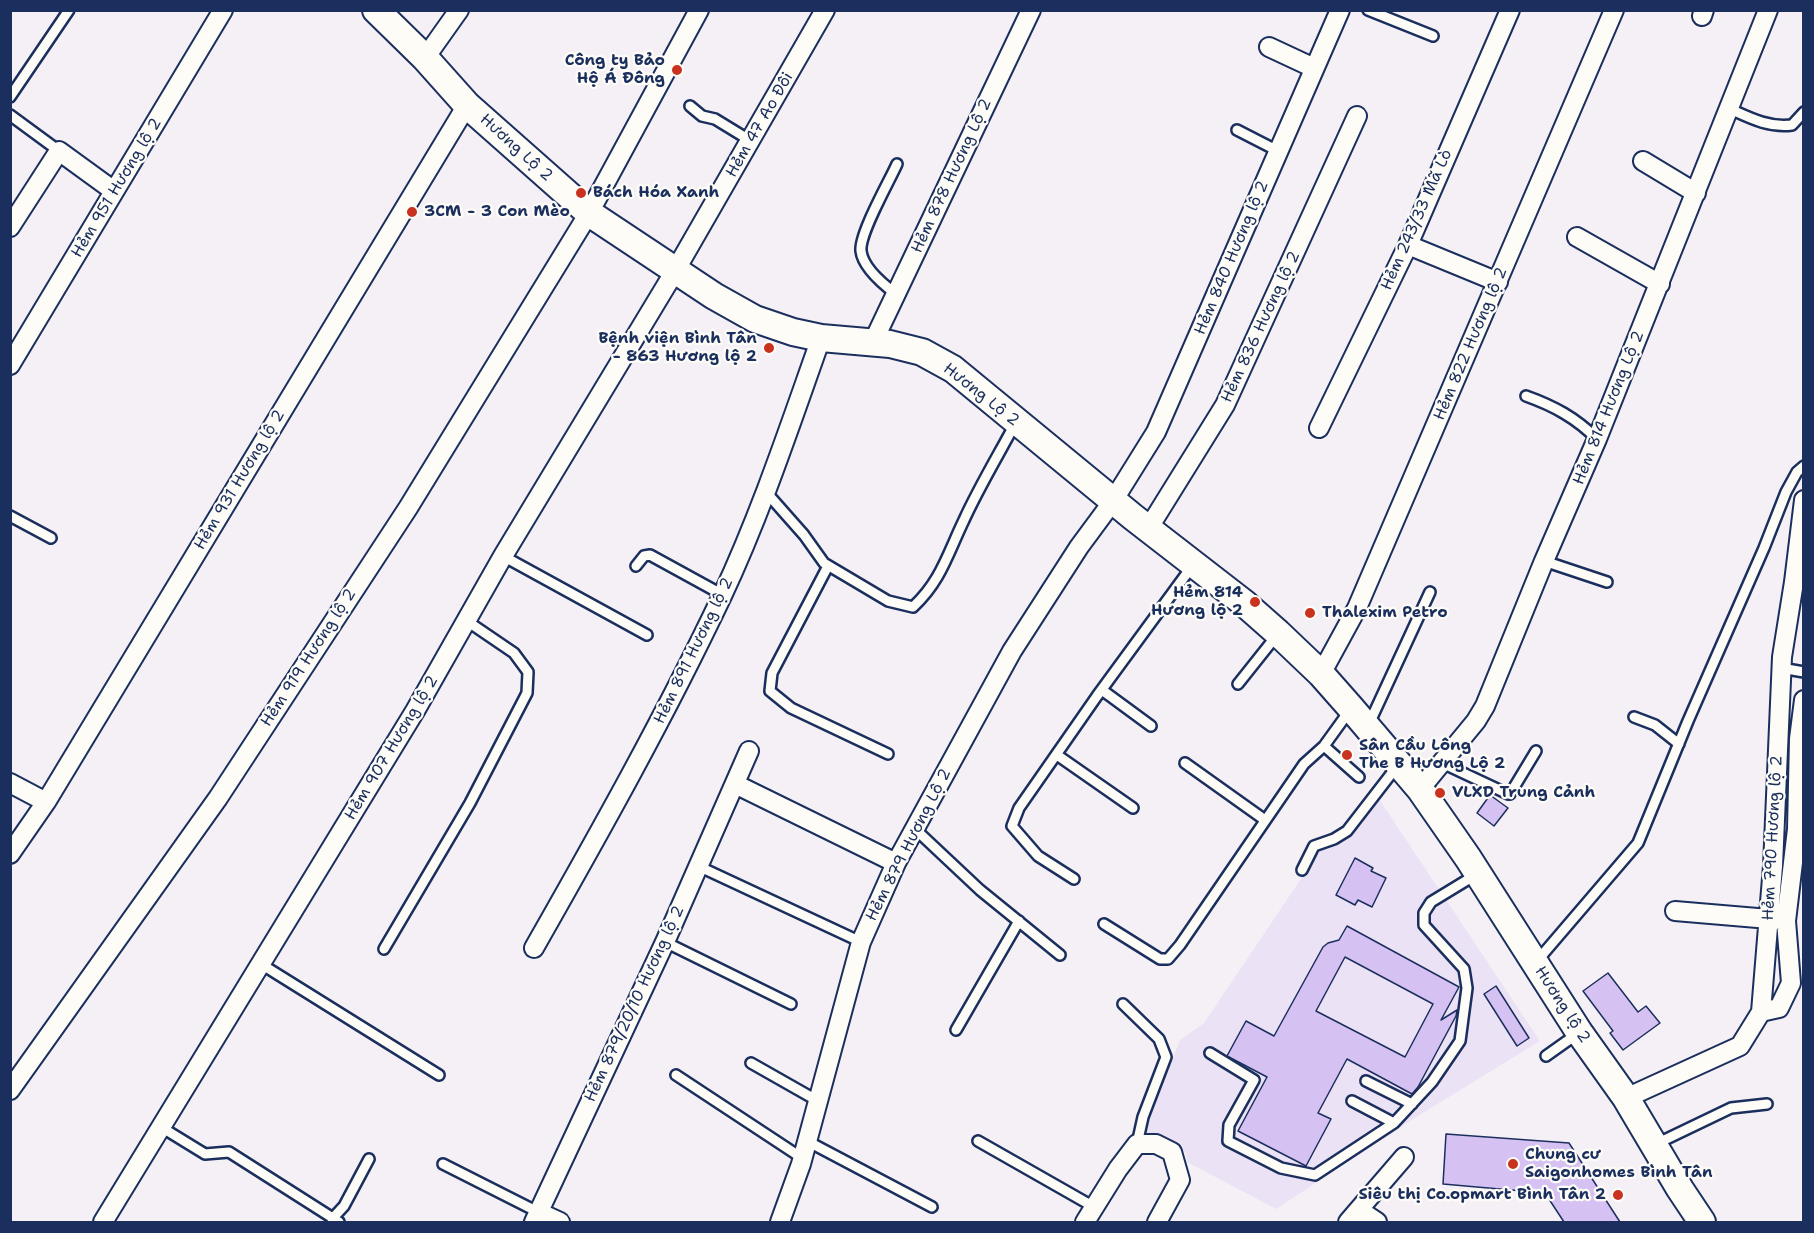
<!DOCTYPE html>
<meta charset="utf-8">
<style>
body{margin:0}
#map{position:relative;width:1814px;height:1233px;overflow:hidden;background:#f5f0f6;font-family:"Shantell Sans",sans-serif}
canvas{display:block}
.frame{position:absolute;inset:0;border:12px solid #1b2f5e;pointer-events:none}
</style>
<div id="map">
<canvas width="1814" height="1233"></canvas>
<div class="frame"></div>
</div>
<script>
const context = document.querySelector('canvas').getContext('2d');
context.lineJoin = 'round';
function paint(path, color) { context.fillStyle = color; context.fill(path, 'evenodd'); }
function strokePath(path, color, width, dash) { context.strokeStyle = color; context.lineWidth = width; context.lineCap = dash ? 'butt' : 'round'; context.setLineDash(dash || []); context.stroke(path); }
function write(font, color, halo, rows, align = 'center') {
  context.font = font + ' "Shantell Sans",sans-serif'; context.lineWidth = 4.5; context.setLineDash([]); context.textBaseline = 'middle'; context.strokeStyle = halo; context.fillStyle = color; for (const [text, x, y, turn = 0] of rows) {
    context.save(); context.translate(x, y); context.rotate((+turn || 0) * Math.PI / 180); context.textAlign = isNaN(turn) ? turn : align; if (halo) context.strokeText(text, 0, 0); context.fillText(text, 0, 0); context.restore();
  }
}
const built = new Path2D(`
 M1379,799l161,242 -122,75 -142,93 -89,-47 -1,-9 -41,-22 35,-91 24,-17 119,-177 22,-8z`);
const building = new Path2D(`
 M1490,795l18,13 -14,18 -17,-13z
 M1355,858l18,10 -2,3 15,7 -14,29 -14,-7 -3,5 -19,-10z
 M1347,926l112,61 -18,33 16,-10 -1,6 -38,71 -6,7 -65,-35 -29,54 13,6 -25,47 -68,-35 29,-54 -40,-21 19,-35 28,15 49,-89 5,-4 11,-3zM1345,957l88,47 -28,53 -89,-46z
 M1608,973l30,39 8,-6 14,17 -37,27 -13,-17 3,-2 -30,-40z
 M1496,986l33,52 -12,8 -33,-52z
 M1446,1134l123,9 51,79h-56l-19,-29 -102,-9z`);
const lane = new Path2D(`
 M1368,10l65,26
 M10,97l59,-87
 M690,106l12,10 13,3 36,22
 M1730,109c20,9 39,19 62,16l12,-13
 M10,115l49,36
 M1237,130l41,21
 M896,294c-12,-9 -33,-26 -35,-43 -2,-17 28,-69 36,-87
 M1526,396c28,10 50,22 71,43
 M766,492l38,43 20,28 64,38 25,6c28,-26 35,-54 51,-87 15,-33 35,-66 52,-98
 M10,516l41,22
 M503,556l144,79
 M1544,561l63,21
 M636,566l8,-10 6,-1 73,40
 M828,566l-56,107 -2,18 21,17 97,46
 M1781,668l23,4
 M1238,684l39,-49
 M1102,690l49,36
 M1634,717l21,8 24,19
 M1368,726l62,-134
 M1324,746l35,31
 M1057,755l76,53
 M1185,763l80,57
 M1442,763l66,31h2l26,-43
 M914,828l66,62 80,65
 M698,866l163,76
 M1302,870l12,-24 20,-7 13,-8 51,-66
 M1074,879l-36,-23 -26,-30 7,-18 78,-112 96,-131
 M1104,924l56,35h8l12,-14 124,-181 20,-18 26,-36
 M665,942l126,62
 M384,949l86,-146 57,-110 1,-21 -14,-19 -47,-32
 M1537,961l101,-118 50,-122 76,-173 22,-56 11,-20 7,-6
 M261,964l178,111
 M1123,1004l36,35 7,18 -23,60 -6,27
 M956,1030l63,-109
 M1210,1053l44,27 -25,45 -1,16 53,27 34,7 79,-52 38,-41 28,-41 7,-53 -3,-19 -40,-44v-12l7,-11 46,-28
 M1546,1056l31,-22
 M751,1063l67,38
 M676,1075l126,83
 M1366,1081l46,23
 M1352,1101l42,22
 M161,1127l44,27 24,-2 110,70
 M807,1141l125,66
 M978,1141l116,66
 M1656,1144l75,-36 36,-4
 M443,1164l95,48
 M332,1219l12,-13 25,-47`);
const street = new Path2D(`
 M1702,16l2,-6
 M1269,47l45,21
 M425,58l34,-48
 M1643,161l53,32
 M10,227l49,-76 55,40
 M1577,237l83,47
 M1408,245l90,37
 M873,342l158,-332
 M10,365l213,-355
 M1319,428l89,-183 102,-235
 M1148,529l77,-124 132,-289
 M1321,674l36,-66 257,-598
 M10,783l36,19
 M735,784l161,79
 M1420,789l56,-68 9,-15 59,-145 53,-122 171,-429
 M10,854l36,-52 421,-697
 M1675,911l106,9
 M534,948c66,-116 131,-232 188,-352 39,-83 68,-171 99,-258
 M1761,1012l18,-4 12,-25 -5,-62 11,-92 2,-90 5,-39
 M10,1090l208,-292 190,-290 181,-295 110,-203
 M1626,1098l114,-52 21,-34 12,-146 9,-209 12,-75 10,-82
 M1359,1210l18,12
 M538,1212l22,10
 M103,1222l312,-511 88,-155 172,-285 150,-261
 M534,1222l131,-280 84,-191
 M780,1222l21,-58 60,-222 35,-79 116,-212 67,-104 34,-46 43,-69 184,-422
 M1085,1222l33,-53 19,-25h19l16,8 8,28 -23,42
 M1348,1222l56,-65`);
const secondary = new Path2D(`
 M376,10l49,48 42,47 122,108 125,83 41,23 38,13 28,6 69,6 32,8 31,17 180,148 111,86 34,30 43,41 30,34 69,81 48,69 111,174 47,66 54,91 22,33`);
const markers = [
 [677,70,6,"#c8321e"],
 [581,193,6,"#c8321e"],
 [412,212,6,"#c8321e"],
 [769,348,6,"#c8321e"],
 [1255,602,6,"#c8321e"],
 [1310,613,6,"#c8321e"],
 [1347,755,6,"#c8321e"],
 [1440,793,6,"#c8321e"],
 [1513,1164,6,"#c8321e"],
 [1618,1195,6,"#c8321e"]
];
const poiNames = [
 ["Công ty Bảo",665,61,"right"],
 ["Hộ Á Đông",665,79,"right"],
 ["Bách Hóa Xanh",593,193],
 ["3CM - 3 Con Mèo",424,212],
 ["Bệnh viện Bình Tân",757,339,"right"],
 ["- 863 Hương lộ 2",757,357,"right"],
 ["Hẻm 814",1243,593,"right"],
 ["Hương lộ 2",1243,611,"right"],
 ["Thalexim Petro",1322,613],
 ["Sân Cầu Lông",1359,746],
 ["The B Hương Lộ 2",1359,764],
 ["VLXD Trung Cảnh",1452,793],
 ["Chung cư",1525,1155],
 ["Saigonhomes Bình Tân",1525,1173],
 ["Siêu thị Co.opmart Bình Tân 2",1606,1195,"right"]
];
const streetNames = [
 ["Hẻm 47 Ao Đôi",760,125,-60],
 ["Hương Lộ 2",516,148,42],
 ["Hẻm 878 Hương Lộ 2",952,176,-65],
 ["Hẻm 951 Hương lộ 2",117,188,-59],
 ["Hẻm 243/33 Mã Lò",1417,220,-66],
 ["Hẻm 840 Hương lộ 2",1232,258,-67],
 ["Hẻm 836 Hương lộ 2",1261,327,-65],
 ["Hẻm 822 Hương lộ 2",1471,344,-67],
 ["Hương Lộ 2",981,395,38],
 ["Hẻm 814 Hương Lộ 2",1609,408,-68],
 ["Hẻm 931 Hương lộ 2",240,480,-59],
 ["Hẻm 891 Hương lộ 2",694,651,-64],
 ["Hẻm 919 Hương lộ 2",309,658,-57],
 ["Hẻm 907 Hương lộ 2",392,748,-59],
 ["Hẻm 790 Hương lộ 2",1773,838,-87],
 ["Hẻm 879 Hương Lộ 2",909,845,-63],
 ["Hẻm 879/20/10 Hương lộ 2",635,1004,-65],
 ["Hương lộ 2",1562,1005,57]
];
paint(built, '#ece2f5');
paint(building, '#d6c2f2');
strokePath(building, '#1b2f5e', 1.5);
strokePath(lane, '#1b2f5e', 14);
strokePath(street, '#1b2f5e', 22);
strokePath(secondary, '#1b2f5e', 30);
strokePath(lane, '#fdfcf7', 9);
strokePath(street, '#fdfcf7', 18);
strokePath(secondary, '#fdfcf7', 26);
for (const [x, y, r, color] of markers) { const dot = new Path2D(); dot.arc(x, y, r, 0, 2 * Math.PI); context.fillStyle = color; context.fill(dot); strokePath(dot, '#fdfcf7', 2); }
write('bold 16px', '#1b2f5e', '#fdfcf7', poiNames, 'left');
write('16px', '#1b2f5e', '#fdfcf7', streetNames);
</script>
